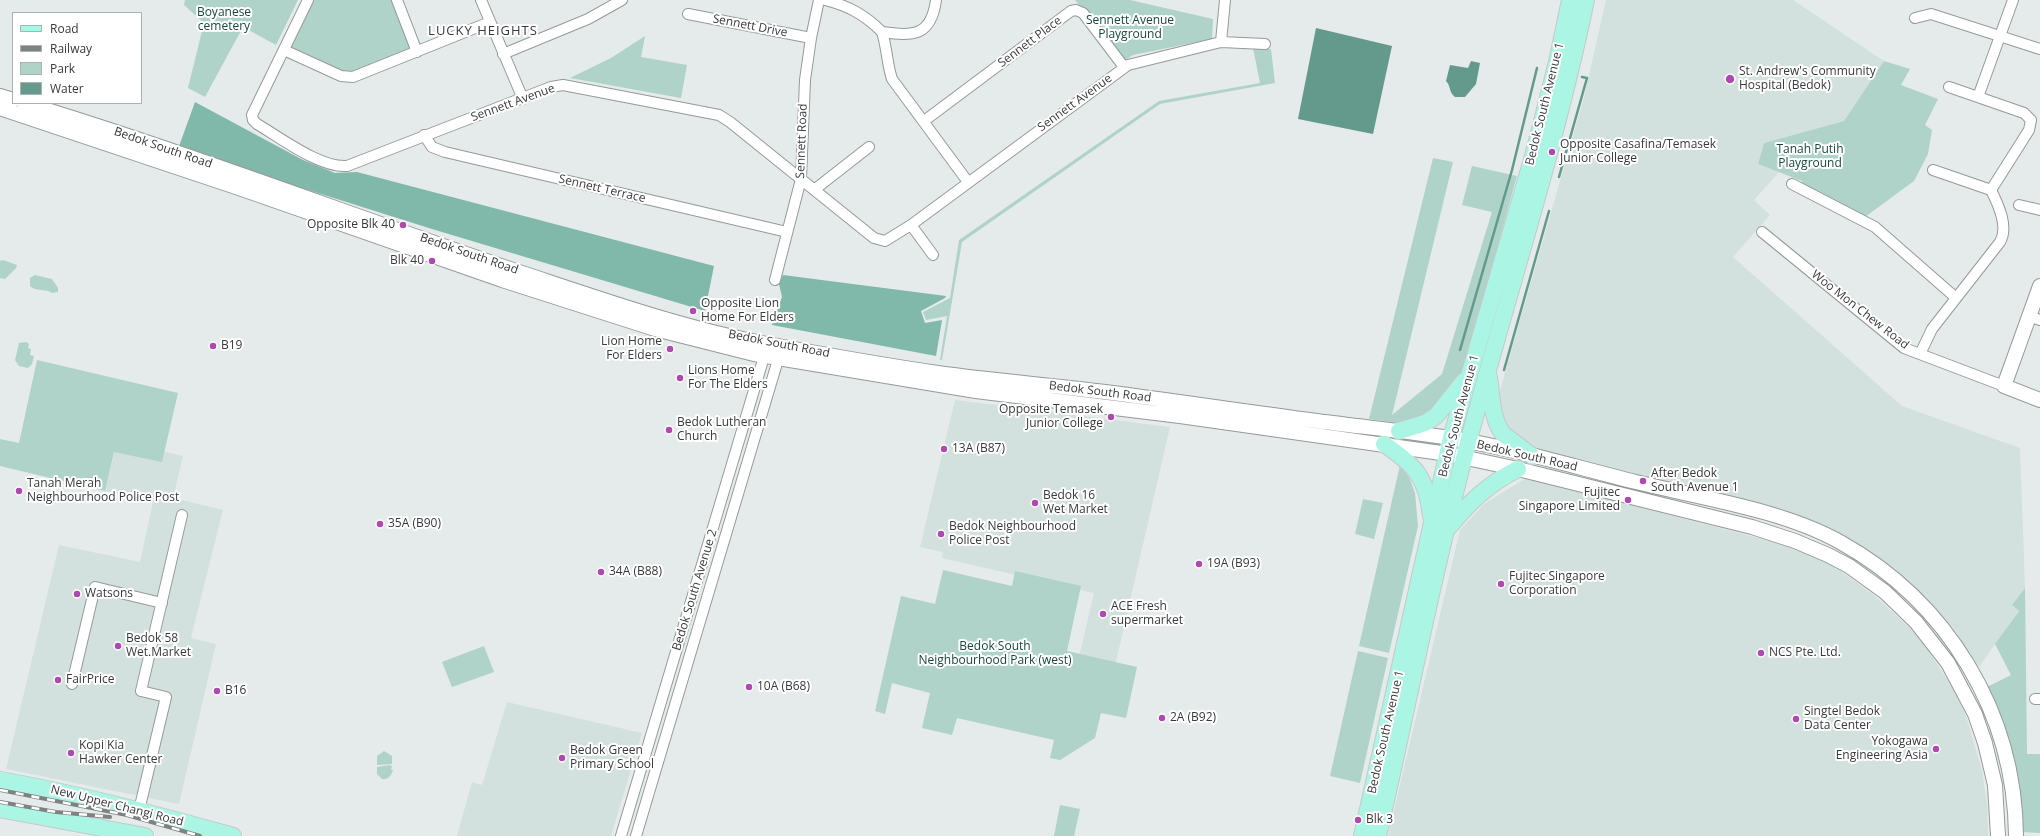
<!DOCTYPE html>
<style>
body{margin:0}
#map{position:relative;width:2040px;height:836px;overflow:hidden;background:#e5ebea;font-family:"Open Sans",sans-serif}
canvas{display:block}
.legend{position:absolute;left:12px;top:12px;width:130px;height:92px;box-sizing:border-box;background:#fff;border:1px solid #afb0b0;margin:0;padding:5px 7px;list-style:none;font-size:12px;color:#383a39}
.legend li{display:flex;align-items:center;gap:8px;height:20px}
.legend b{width:20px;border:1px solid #afb0b0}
</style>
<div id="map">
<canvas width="2040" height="836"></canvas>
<ul class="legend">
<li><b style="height:5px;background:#abf5e5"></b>Road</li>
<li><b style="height:5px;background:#7e8281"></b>Railway</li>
<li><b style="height:11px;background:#afd2c9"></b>Park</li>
<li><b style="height:11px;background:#639a8c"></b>Water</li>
</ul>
</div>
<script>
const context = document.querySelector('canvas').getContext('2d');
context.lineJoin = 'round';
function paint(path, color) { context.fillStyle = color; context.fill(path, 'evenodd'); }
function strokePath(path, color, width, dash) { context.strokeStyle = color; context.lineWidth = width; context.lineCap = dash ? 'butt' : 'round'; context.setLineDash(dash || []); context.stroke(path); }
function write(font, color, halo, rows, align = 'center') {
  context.font = font + ' "Open Sans",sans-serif'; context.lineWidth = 4; context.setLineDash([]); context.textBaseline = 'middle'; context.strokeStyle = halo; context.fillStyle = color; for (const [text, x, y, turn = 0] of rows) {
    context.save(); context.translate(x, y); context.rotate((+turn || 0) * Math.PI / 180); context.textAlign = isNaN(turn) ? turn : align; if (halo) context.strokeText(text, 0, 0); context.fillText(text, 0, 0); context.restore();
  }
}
const built = new Path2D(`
 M1606,0h187l91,61 -40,60 -80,22 -6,21 21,8 -25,28 16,15 -37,42 169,149 118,42 5,140 -13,17 7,5 -40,57 -25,-38 -34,-37 -37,-31 -41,-26 -39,-17 -270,-68 -30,-25 -5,-28 86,-300z
 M955,400l215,27 -55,239 -36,-9 15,-64 -152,-35 1,-6 -23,-5z
 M117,441l66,15 -10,42 50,12 -32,128 25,6 -37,160 -173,-35 53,-224 81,17 13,-60 -48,-11z
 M1526,478l256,66 28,11 25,12 39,28 35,32 17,20 28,43 12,26 16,55 5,33 1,32h-600l72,-306 24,-26z
 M507,702l135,31 -31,103h-154l15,-54 10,3z`);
const green = new Path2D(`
 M185,0h113l-22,45 -33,-18 -38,70 -17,-9 16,-65 -20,-18z
 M311,0h83l19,50 -65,24 -56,-24 -3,-4z
 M1075,0h55l83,19 -1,20 -79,16 -11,7z
 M645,36l-4,21 46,8 -6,33 -111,-20 41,-20z
 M1253,48l18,1 4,34 -115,21 -198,138 -20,118h-2l7,-44 -21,4 -3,-8 27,-14 9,-58 200,-139 101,-18z
 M1884,61l26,8 -9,16 37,14 -13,26 7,5 -4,24 -14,27 -49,36 -64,-33 1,-3 -44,-17 6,-21 80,-22z
 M1433,158l20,4 -61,253 50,-41 50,-162 -30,-7 10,-39 45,10 -54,196 -31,38 -10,7 -22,6 -31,-4z
 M3,260l14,5 -1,3 -11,11 -5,-1v-17z
 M35,275l17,4 6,9v4l-6,1c-7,-5 -16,-1 -22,-7v-8z
 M26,342l3,2 -1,4 3,1 -1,6 4,1 -2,8 -4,4 -9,-2 -4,-6 4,-17z
 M37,360l141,33 -16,69 -48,-10 -9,39 -105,-25v-27l19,4z
 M1400,465l10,14 5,14 3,33 -29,127 -30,-7z
 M1363,499l20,4 -9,36 -19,-5z
 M943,570l69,16 3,-15 66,15 -14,65 70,16 -11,51 -25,-5 -6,25 -35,22 -10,-2 4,-18 -97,-22 -5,17 -30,-7 8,-35 -38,-10 -7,31 -10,-3 26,-115 34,8z
 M2025,588l2,166h13v79l-19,-1 -34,-145 24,-12 -16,-31 24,-33 -7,-6z
 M484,646l10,26 -42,15 -10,-25z
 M1358,651l30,7 -28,125 -30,-7z
 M384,751l8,5v8l-15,1v-9z
 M389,765l3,1 -1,4h2c-2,6 -5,10 -11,9l-5,-5v-7z
 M1060,805l20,4 -6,27h-20z`);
const forest = new Path2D(`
 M195,102l108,58 32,13 22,-1 357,94 -9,45 -273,-82 -254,-80z
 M783,275l163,21 -1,2 -24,13 4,12 17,-3 -6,36 -164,-31 10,-28 -3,-13z`);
const water = new Path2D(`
 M1316,28l76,18 -19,88 -75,-15z
 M1471,61l9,2 -4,21 -11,13h-10c-6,-4 -4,-11 -9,-16l4,-16 18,3z`);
const stream = new Path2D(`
 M1559,177l28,-99 -5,-1
 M1460,350l52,-180 25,-102
 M1504,370l45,-159`);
const street = new Path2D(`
 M308,0l-56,115 1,5 4,4c24,14 63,44 90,42l204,-79 12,-2 156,30 11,7 144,116 11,3 26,-16 217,-160 93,-23 44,2
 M397,0l20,52
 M481,0l42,99
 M825,0c24,6 40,15 57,32 31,4 49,5 54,-32
 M688,14l123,24
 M1915,18l16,-4 109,35
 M882,32c5,16 5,32 10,47l76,103
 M1221,42l4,-42
 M284,50l57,26 12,1 137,-55
 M503,54l85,-35 34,-19
 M1949,87l75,26 7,7 -2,10 -38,60
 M1978,97l35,-97
 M924,121l147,-110 5,-1 7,3 41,54
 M424,135l8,12 13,5 342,80
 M1792,184l83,43 80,70
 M814,190l55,-43
 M2019,205l21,5
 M911,225l22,30
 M1762,232l142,116 100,38
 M775,280l26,-101 4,-99 6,-42 8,-38
 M2029,316l11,4
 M1920,354l12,-25 68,-87c9,-15 -2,-38 -9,-52l-58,-20
 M72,684l23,-97 67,16
 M2035,699h5
 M141,802l25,-105 -25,-6 41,-176
 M621,836l145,-486
 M636,836l144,-483`);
const secondary = new Path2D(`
 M0,96l13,4
 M24,103c165,50 326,112 489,167 85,28 171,59 259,75 55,10 110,20 166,28 56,8 112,12 167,19 71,9 141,20 212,29 44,6 89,10 133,17 63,10 125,29 186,44 65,16 147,28 204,60 108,60 175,171 176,294
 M0,108l239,80 263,92 153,49 99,25 222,37 204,25 268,38 70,15 234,58 43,14 33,14 21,11 36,26 31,30 32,41 27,51 10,29 10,42 3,51
 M2040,286l-36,100 36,14`);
const primary = new Path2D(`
 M1489,377c3,19 2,41 14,57l29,22
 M1399,431l26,-8 11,-7 28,-35
 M1384,444c31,21 43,34 47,72
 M1450,526c20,-25 40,-43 68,-57
 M0,780c79,14 156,34 233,56
 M0,809l145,27
 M1362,836l89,-398 84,-289 22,-87 13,-62
 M1378,836c30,-131 55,-263 90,-393 39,-147 87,-293 118,-443`);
const rail = new Path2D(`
 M0,790l127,25 73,21
 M0,802l56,10 54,5`);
const markers = [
 [1730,79,5,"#ae4aaf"],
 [1552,152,4,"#ae4aaf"],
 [403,225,4,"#ae4aaf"],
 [432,261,4,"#ae4aaf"],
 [693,311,4,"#ae4aaf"],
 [213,346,4,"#ae4aaf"],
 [670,349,4,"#ae4aaf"],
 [680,378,4,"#ae4aaf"],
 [1111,417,4,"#ae4aaf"],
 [669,430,4,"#ae4aaf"],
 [944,449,4,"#ae4aaf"],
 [1643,481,4,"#ae4aaf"],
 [19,491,4,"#ae4aaf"],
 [1628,500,4,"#ae4aaf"],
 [1035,503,4,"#ae4aaf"],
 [380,524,4,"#ae4aaf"],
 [941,534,4,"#ae4aaf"],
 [1199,564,4,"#ae4aaf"],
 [601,572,4,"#ae4aaf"],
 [1501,584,4,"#ae4aaf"],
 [77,594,4,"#ae4aaf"],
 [1103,614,4,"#ae4aaf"],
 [118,646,4,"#ae4aaf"],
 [1761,653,4,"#ae4aaf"],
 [58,680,4,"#ae4aaf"],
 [749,687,4,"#ae4aaf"],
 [217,691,4,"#ae4aaf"],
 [1162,718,4,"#ae4aaf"],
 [1796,719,4,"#ae4aaf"],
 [1936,749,4,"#ae4aaf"],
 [71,753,4,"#ae4aaf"],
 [562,758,4,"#ae4aaf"],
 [1358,820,4,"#ae4aaf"]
];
const parkNames = [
 ["Boyanese",224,13],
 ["cemetery",224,27],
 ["Sennett Avenue",1130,21],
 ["Playground",1130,35],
 ["Tanah Putih",1810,150],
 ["Playground",1810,164],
 ["Bedok South",995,647],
 ["Neighbourhood Park (west)",995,661]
];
const streetNames = [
 ["Sennett Drive",750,26,11],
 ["Sennett Place",1030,42,-37],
 ["Sennett Avenue",513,103,-20],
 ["Sennett Avenue",1075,103,-36],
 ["Bedok South Avenue 1",1545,104,-76],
 ["Sennett Road",802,141,-88],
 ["Bedok South Road",163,148,19],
 ["Sennett Terrace",602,189,13],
 ["Bedok South Road",469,254,19],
 ["Woo Mon Chew Road",1860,310,38],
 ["Bedok South Road",779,344,11],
 ["Bedok South Road",1100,392,7],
 ["Bedok South Avenue 1",1459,416,-75],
 ["Bedok South Road",1527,456,13],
 ["Bedok South Avenue 2",695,590,-73],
 ["Bedok South Avenue 1",1386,732,-77],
 ["New Upper Changi Road",117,806,14]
];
const poiNames = [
 ["St. Andrew's Community",1739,72],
 ["Hospital (Bedok)",1739,86],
 ["Opposite Casafina/Temasek",1560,145],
 ["Junior College",1560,159],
 ["Opposite Blk 40",395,225,"right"],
 ["Blk 40",424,261,"right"],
 ["Opposite Lion",701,304],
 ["Home For Elders",701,318],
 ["Lion Home",662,342,"right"],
 ["For Elders",662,356,"right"],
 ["B19",221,346],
 ["Lions Home",688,371],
 ["For The Elders",688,385],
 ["Opposite Temasek",1103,410,"right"],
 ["Junior College",1103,424,"right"],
 ["Bedok Lutheran",677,423],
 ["Church",677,437],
 ["13A (B87)",952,449],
 ["After Bedok",1651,474],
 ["South Avenue 1",1651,488],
 ["Tanah Merah",27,484],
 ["Neighbourhood Police Post",27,498],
 ["Fujitec",1620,493,"right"],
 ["Singapore Limited",1620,507,"right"],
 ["Bedok 16",1043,496],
 ["Wet Market",1043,510],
 ["35A (B90)",388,524],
 ["Bedok Neighbourhood",949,527],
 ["Police Post",949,541],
 ["19A (B93)",1207,564],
 ["34A (B88)",609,572],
 ["Fujitec Singapore",1509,577],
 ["Corporation",1509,591],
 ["Watsons",85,594],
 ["ACE Fresh",1111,607],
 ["supermarket",1111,621],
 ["Bedok 58",126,639],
 ["Wet.Market",126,653],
 ["NCS Pte. Ltd.",1769,653],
 ["FairPrice",66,680],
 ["10A (B68)",757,687],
 ["B16",225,691],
 ["Singtel Bedok",1804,712],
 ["Data Center",1804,726],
 ["2A (B92)",1170,718],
 ["Yokogawa",1928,742,"right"],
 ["Engineering Asia",1928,756,"right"],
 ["Kopi Kia",79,746],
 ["Hawker Center",79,760],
 ["Bedok Green",570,751],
 ["Primary School",570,765],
 ["Blk 3",1366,820]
];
const neighbourhoodNames = [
 ["LUCKY HEIGHTS",483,31]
];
paint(built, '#d2e1dd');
paint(green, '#afd2c9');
paint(forest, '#80b8aa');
paint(water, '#639a8c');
strokePath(stream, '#639a8c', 2.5);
strokePath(street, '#959a99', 12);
strokePath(secondary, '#959a99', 16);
strokePath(primary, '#c7c8c8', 18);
strokePath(street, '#fff', 10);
strokePath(secondary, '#fff', 14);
strokePath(primary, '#abf5e5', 16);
strokePath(rail, '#7e8281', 4);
strokePath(rail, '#fff', 2.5, [8]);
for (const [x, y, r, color] of markers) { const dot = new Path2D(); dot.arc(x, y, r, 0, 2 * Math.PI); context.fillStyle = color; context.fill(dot); strokePath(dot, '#fff', 1.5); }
write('12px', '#17483e', '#fff', parkNames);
write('12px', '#383a39', '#fff', streetNames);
write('12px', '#383a39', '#fff', poiNames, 'left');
context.letterSpacing = '1px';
write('13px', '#383a39', '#fff', neighbourhoodNames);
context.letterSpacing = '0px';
</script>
